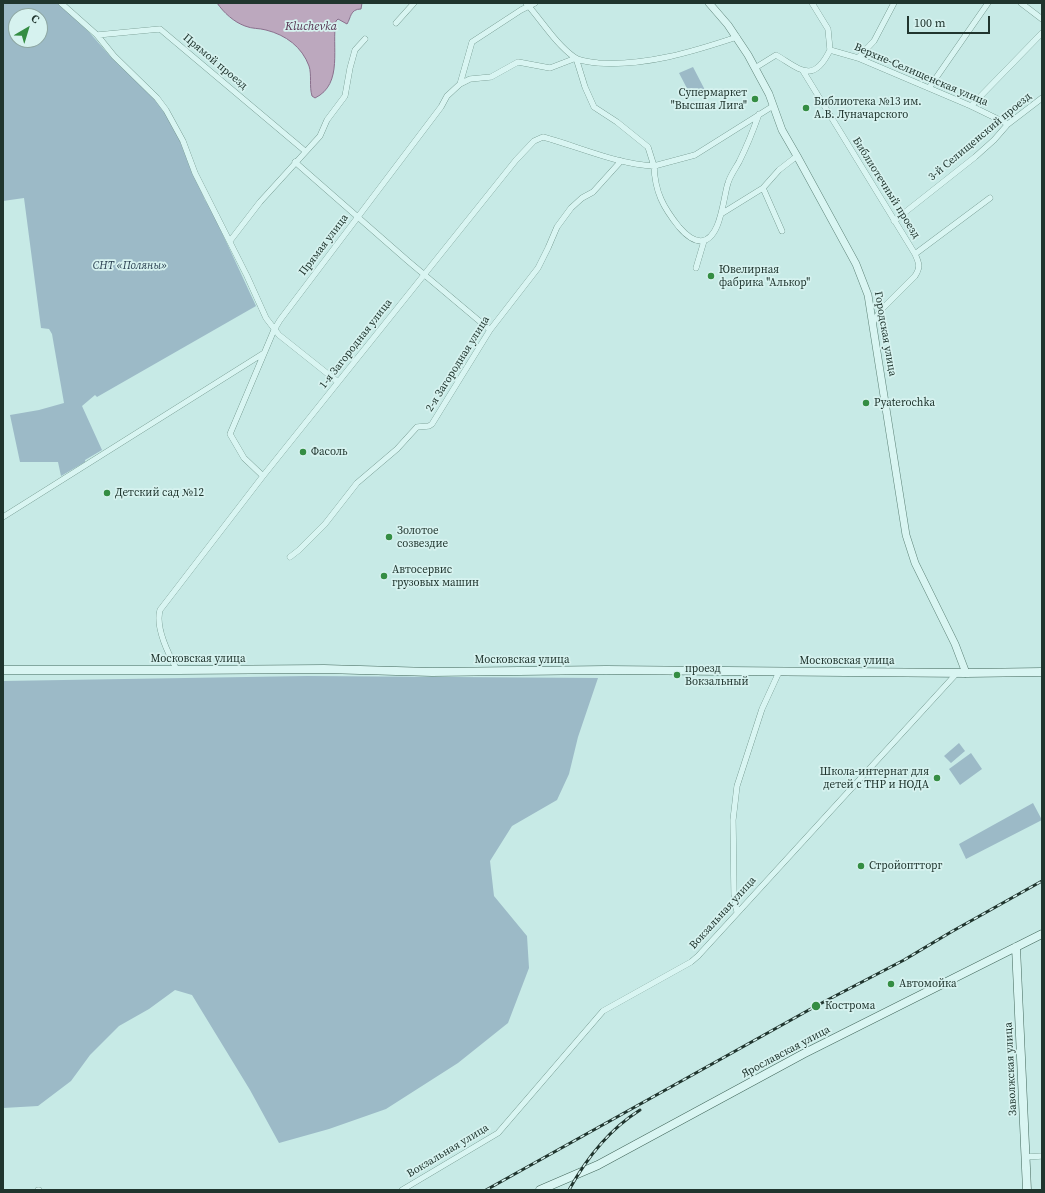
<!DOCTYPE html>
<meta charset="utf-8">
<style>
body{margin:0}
#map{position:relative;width:1045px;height:1193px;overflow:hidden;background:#c7eae6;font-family:"Source Serif 4",serif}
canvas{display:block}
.frame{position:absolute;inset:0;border:4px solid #20352e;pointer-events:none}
.north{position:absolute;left:8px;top:8px;width:40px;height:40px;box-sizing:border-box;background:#d6f2ef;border:1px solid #8da6a2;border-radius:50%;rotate:38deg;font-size:11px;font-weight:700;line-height:16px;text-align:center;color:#20352e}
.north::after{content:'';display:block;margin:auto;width:14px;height:18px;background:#348d43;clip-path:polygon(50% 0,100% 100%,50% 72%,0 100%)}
.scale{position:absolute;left:907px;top:16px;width:83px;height:18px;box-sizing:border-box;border:2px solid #20352e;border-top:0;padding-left:5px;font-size:12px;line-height:14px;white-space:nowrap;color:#20352e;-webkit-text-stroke:3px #d6f2ef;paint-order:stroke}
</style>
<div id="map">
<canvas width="1045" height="1193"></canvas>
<div class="frame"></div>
<div class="north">С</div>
<div class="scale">100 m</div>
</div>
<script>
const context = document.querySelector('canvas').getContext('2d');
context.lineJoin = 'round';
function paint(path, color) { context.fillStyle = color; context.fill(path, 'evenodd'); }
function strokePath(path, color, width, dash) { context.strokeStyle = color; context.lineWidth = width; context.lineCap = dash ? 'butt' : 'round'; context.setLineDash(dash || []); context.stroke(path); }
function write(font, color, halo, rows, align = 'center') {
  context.font = font + ' "Source Serif 4",serif'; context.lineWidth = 3.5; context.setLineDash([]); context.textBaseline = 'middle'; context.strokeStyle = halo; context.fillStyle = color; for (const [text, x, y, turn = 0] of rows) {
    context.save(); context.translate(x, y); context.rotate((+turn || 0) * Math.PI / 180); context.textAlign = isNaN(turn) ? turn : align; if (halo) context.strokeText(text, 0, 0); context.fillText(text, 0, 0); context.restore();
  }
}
const green = new Path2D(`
 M3,3h55l31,29 21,24 46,44 10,14 15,27 24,59 6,9 45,97 -159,91 -2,-2 -13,11 20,44 -17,10v2l-24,14 -3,-14h-38l-10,-47 29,-5 25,-7 -12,-69 -3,-5 -8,-1 -17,-130 -21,3zM16,16h24v24h-24z
 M693,67l13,25 -14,6 -13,-25z
 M307,676l291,2 -20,59 -9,37 -12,26 -45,26 -22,35 4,35 33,40 2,32 -21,55 -50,40 -72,46 -57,20 -50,14 -29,-53 -58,-95 -17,-5 -26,19 -30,17 -29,29 -19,26 -33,25 -35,2v-427z
 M959,743l6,8 -14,12 -7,-7z
 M971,753l11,16 -22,16 -11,-16z
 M1033,803l9,17 -76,39 -7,-15z`);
const water = new Path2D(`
 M217,3h145l-1,6c-11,0 -10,9 -14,15l-9,-5 -2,2c-5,25 8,63 -21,77l-3,-2c-3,-10 0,-21 -3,-30 -7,-19 -23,-31 -43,-36 -7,-2 -14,-1 -21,-4 -11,-4 -21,-13 -28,-23z`);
const minor = new Path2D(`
 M61,3l36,32 17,21 43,42 9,12 17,31 12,32 52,103 19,42 13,17 59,47
 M526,3c16,18 29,40 48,54 7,5 17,5 24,6 48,3 94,-11 139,-26
 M812,3l16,26 2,21 28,8 113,48 37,18
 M1021,3l21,16
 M396,23l18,-20
 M97,35l63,-6 145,122
 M576,58l9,29 9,20 23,15 31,25 6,19 41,-11 78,-49
 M858,58l16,-17 20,-38
 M755,68l21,-13c24,14 37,30 54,-5
 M803,71l112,183c4,9 6,13 0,22l-34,34 -8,12
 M460,84l12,-42 49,-32 14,-7
 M929,88l59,-85
 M971,106l71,-73
 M295,162l113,99 82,69
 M763,188l19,43
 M721,214l42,-26 16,-18 18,-14
 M894,221l81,-64 19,-17 14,-16 34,-26
 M230,241l30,-39 60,-66 7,-16 18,-24 5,-28 5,-18 10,-11
 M915,254l75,-56
 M696,268l8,-27
 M263,476l-19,-18 -14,-24 44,-104 6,-10 161,-213 6,-11 13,-12 10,-5 21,-2 27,-15 32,6 26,-10
 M3,517l261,-164
 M290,557l9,-7 26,-26 32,-41 40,-34 20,-22 12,-1 3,-2 58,-94 48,-62 10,-20 9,-21 14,-19 11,-10 11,-6 28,-31
 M177,670c-8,-15 -22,-42 -17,-60l103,-134 253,-316 18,-19 9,-4c37,10 73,27 111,29 1,26 9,41 25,61 6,7 13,14 22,14 20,-1 22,-43 27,-58 2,-7 7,-14 11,-21 8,-16 14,-31 20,-48
 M737,912l-3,-18 -1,-74 4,-34 25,-77 17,-37
 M1026,1157l16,-1
 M38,1190h1
 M402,1190l96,-57 105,-122 88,-49 7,-6 259,-283`);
const tertiary = new Path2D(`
 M709,3l19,22 20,30 21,39 13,36 15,26 59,108 12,31 38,240 9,28 40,81 11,29`);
const secondary = new Path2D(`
 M3,670h174l147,-1 108,3 174,-2 360,3 76,-1
 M1016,947l11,243
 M540,1190l58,-25 205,-111 239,-120`);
const rail = new Path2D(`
 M486,1190l330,-184 88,-46 47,-28 91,-51
 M569,1190c17,-31 41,-61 71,-80`);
const markers = [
 [755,99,4,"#348d43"],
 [806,108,4,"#348d43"],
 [711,276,4,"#348d43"],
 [866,403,4,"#348d43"],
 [303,452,4,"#348d43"],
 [107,493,4,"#348d43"],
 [389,537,4,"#348d43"],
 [384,576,4,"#348d43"],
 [677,675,4,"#348d43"],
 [937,778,4,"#348d43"],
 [861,866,4,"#348d43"],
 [891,984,4,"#348d43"],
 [816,1006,5,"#348d43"]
];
const streetNames = [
 ["Прямой проезд",215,62,40],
 ["Верхне-Селищенская улица",921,75,23],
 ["3-й Селищенский проезд",980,137,-40],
 ["Библиотечный проезд",886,188,58],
 ["Прямая улица",324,245,-53],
 ["Городская улица",885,334,80],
 ["1-я Загородная улица",356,344,-52],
 ["2-я Загородная улица",458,364,-58],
 ["Московская улица",198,659],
 ["Московская улица",522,660],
 ["Московская улица",847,661],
 ["Вокзальная улица",723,913,-48],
 ["Ярославская улица",786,1052,-28],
 ["Заволжская улица",1011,1069,-93],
 ["Вокзальная улица",448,1151,-31]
];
const poiNames = [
 ["Супермаркет",747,93,"right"],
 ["\"Высшая Лига\"",747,106,"right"],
 ["Библиотека №13 им.",814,102],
 ["А.В. Луначарского",814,115],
 ["Ювелирная",719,270],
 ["фабрика \"Алькор\"",719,283],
 ["Pyaterochka",874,403],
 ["Фасоль",311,452],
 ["Детский сад №12",115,493],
 ["Золотое",397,531],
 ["созвездие",397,544],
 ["Автосервис",392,570],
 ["грузовых машин",392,583],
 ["проезд",685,669],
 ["Вокзальный",685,682],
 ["Школа-интернат для",929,772,"right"],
 ["детей с ТНР и НОДА",929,785,"right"],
 ["Стройоптторг",869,866],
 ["Автомойка",899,984],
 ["Кострома",825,1006]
];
const parkNames = [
 ["СНТ «Поляны»",130,266]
];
const waterNames = [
 ["Kluchevka",311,27]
];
paint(green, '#9cbac7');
paint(water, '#bca8be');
strokePath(water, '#8a6f8c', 1);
strokePath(minor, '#5e8479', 6);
strokePath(tertiary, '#5e8479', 8);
strokePath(secondary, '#41665a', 9);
strokePath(minor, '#d9f5f2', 5.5);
strokePath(tertiary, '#d9f5f2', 7);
strokePath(secondary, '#d9f5f2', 8);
strokePath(rail, '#20352e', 3);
strokePath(rail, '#d6f2ef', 1.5, [4.5]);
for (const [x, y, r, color] of markers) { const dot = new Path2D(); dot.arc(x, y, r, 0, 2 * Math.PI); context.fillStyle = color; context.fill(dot); strokePath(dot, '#d6f2ef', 1.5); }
write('11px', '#20352e', '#d6f2ef', streetNames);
write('11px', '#20352e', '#d6f2ef', poiNames, 'left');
write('italic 11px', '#293f50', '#d6f2ef', parkNames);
write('italic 12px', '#543150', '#d6f2ef', waterNames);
</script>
